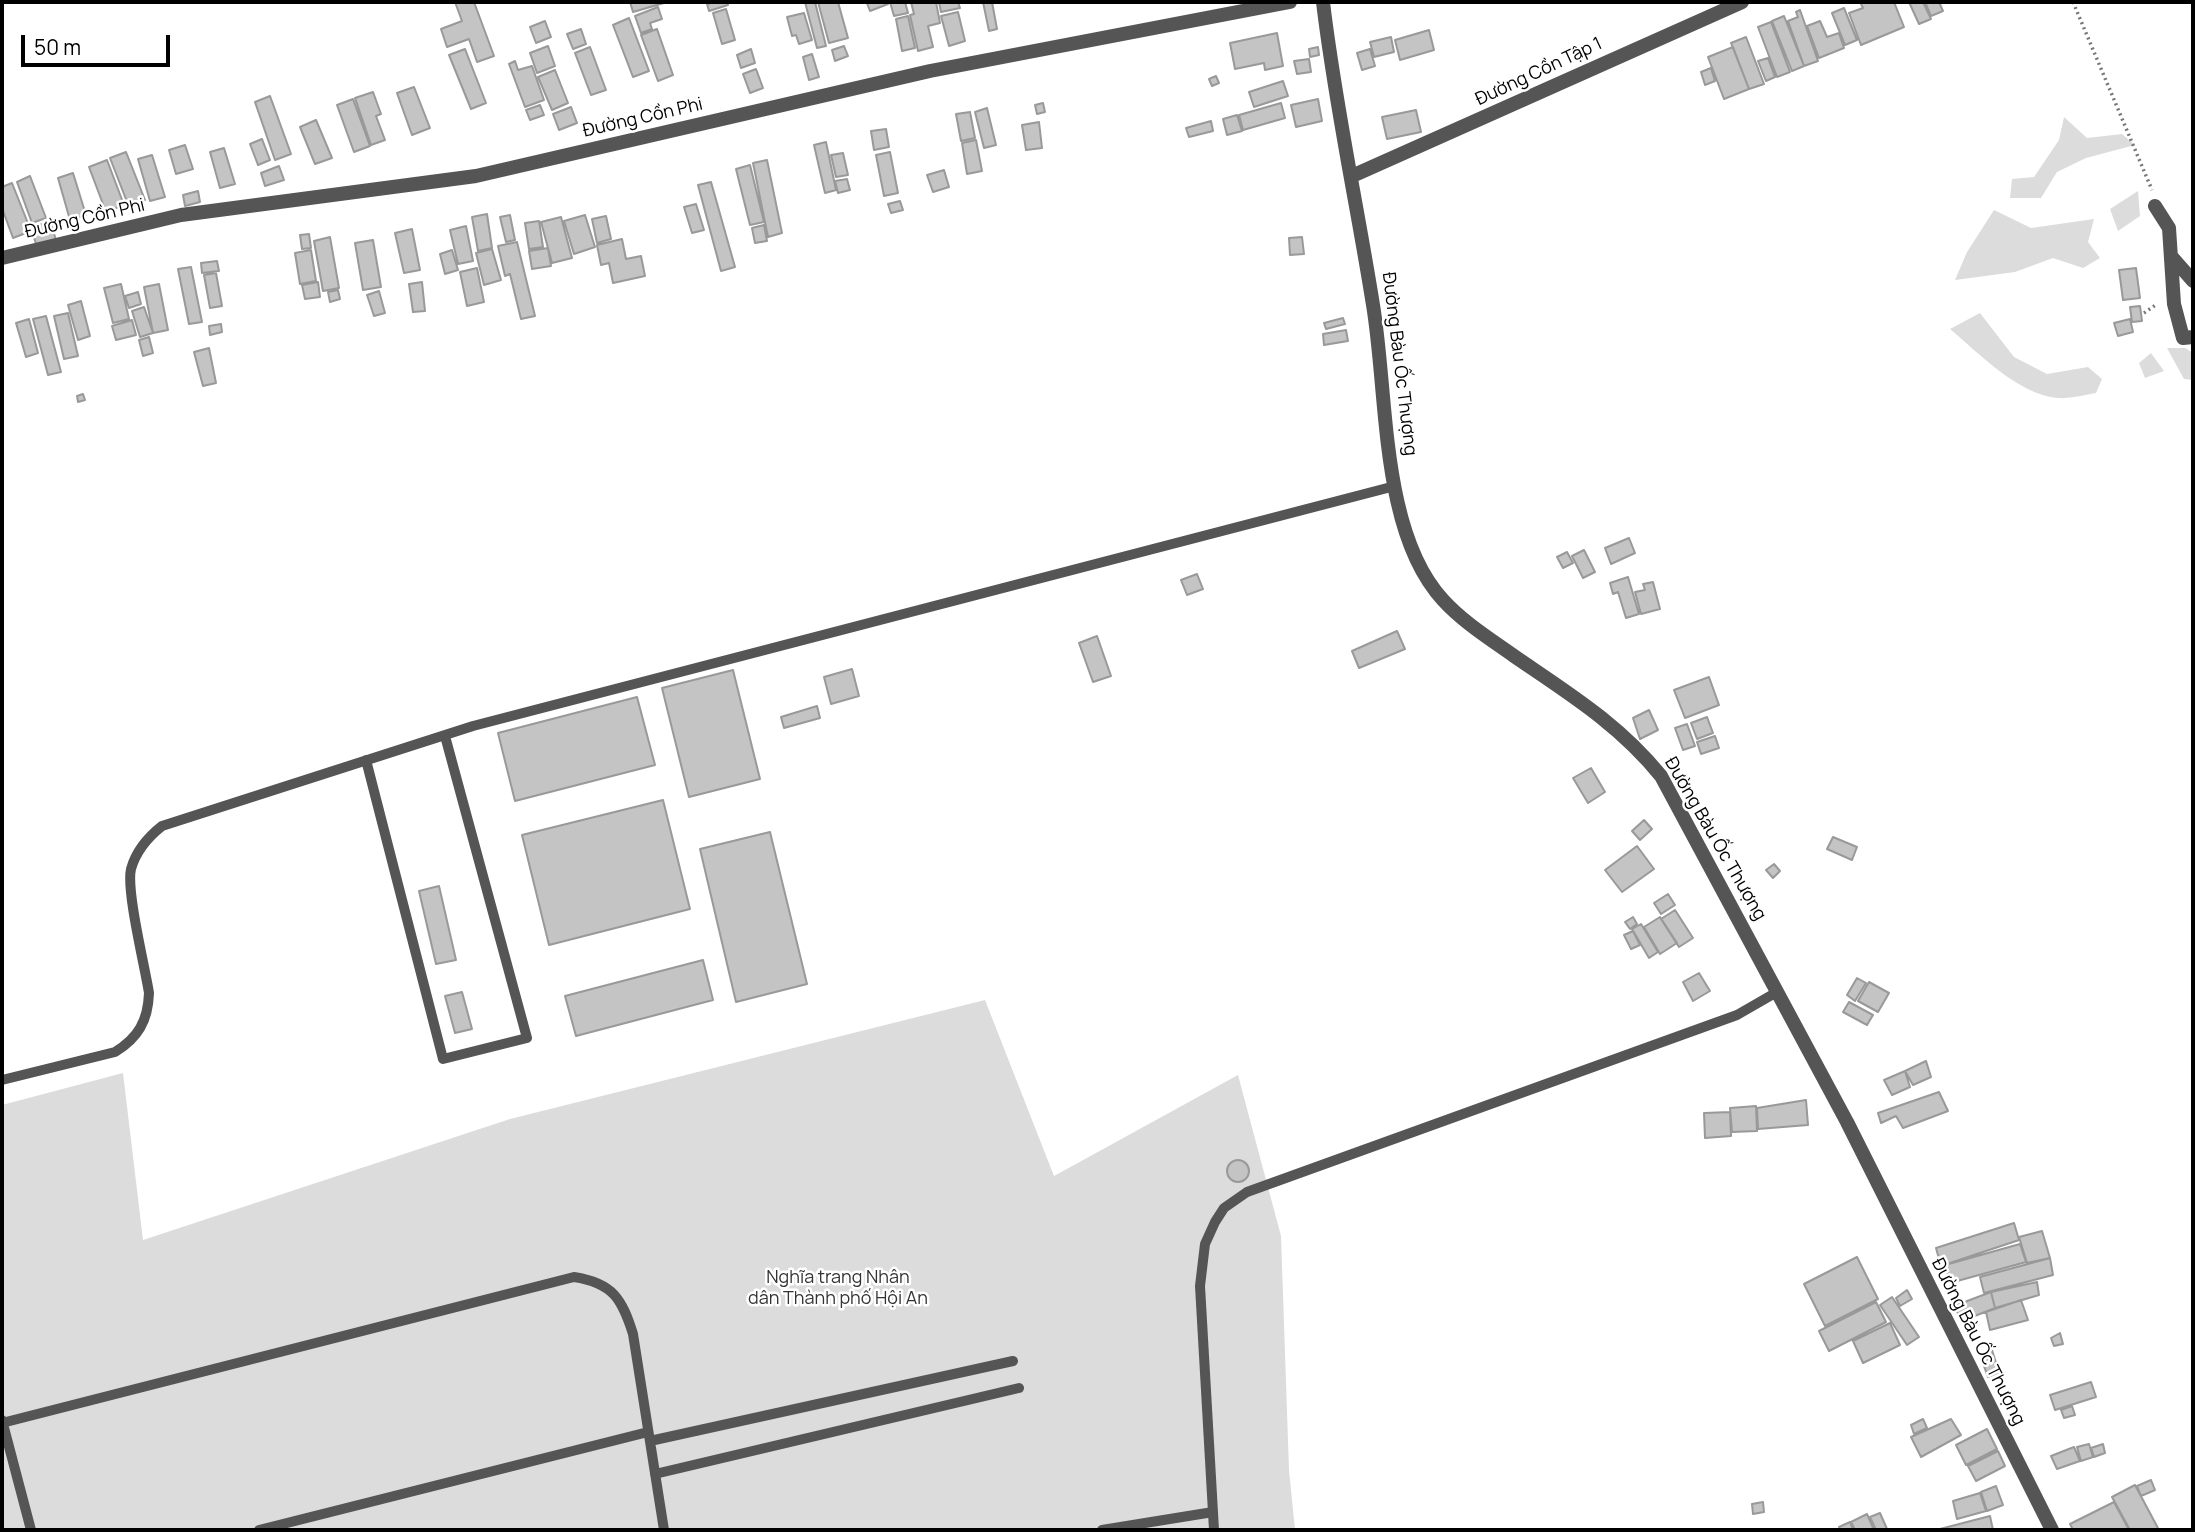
<!DOCTYPE html>
<meta charset="utf-8">
<style>
body{margin:0}
#map{position:relative;width:2195px;height:1532px;overflow:hidden;background:#fff;font-family:Manrope,sans-serif}
canvas{display:block}
.frame{position:absolute;inset:0;border:4px solid #000;pointer-events:none}
.scale{position:absolute;left:21px;top:35px;width:149px;height:32px;box-sizing:border-box;border:4px solid #000;border-top:0;padding-left:9px;font-size:21px;line-height:24px;white-space:nowrap;color:#000;-webkit-text-stroke:5px #fff;paint-order:stroke}
</style>
<div id="map">
<canvas width="2195" height="1532"></canvas>
<div class="frame"></div>
<div class="scale">50 m</div>
</div>
<script>
const context = document.querySelector('canvas').getContext('2d');
context.lineJoin = 'round';
function paint(path, color) { context.fillStyle = color; context.fill(path, 'evenodd'); }
function strokePath(path, color, width, dash) { context.strokeStyle = color; context.lineWidth = width; context.lineCap = dash ? 'butt' : 'round'; context.setLineDash(dash || []); context.stroke(path); }
function write(font, color, halo, rows, align = 'center') {
  context.font = font + ' Manrope,sans-serif'; context.lineWidth = 5; context.setLineDash([]); context.textBaseline = 'middle'; context.strokeStyle = halo; context.fillStyle = color; for (const [text, x, y, turn = 0] of rows) {
    context.save(); context.translate(x, y); context.rotate((+turn || 0) * Math.PI / 180); context.textAlign = isNaN(turn) ? turn : align; if (halo) context.strokeText(text, 0, 0); context.fillText(text, 0, 0); context.restore();
  }
}
const green = new Path2D(`
 M2064,117l23,21 35,-4 13,11 -49,13 -29,14 -16,26h-31l2,-19 22,-2 25,-37z
 M2138,191l2,25 -22,15 -8,-22z
 M1994,210l37,18 63,-9 -6,23 12,16 -17,10 -30,-10 -38,14 -60,8 12,-28z
 M1980,313l34,44 33,17 41,-7 14,12 -6,14c-12,2 -27,6 -39,5 -41,-5 -77,-44 -107,-69z
 M2167,348h18l8,5v27l-9,-1z
 M2151,353l13,18 -19,7 -6,-15z
 M985,1000l69,176 184,-101 43,161 8,234 6,60h-1293v-425l121,-32 20,167 367,-121z`);
const building = new Path2D(`
 M455,2h19l20,54 -17,6 -8,-23 -22,8 -6,-18 21,-8z
 M630,2h33l1,1 -31,9z
 M716,2h11l1,3 -19,6 -2,-7z
 M805,2h10l11,44 -9,2z
 M818,2h20l10,36 -19,5z
 M887,2l1,2 -18,7 -3,-8z
 M890,2h15l3,11 -14,3z
 M911,2h25l4,21 -12,3 5,21 -15,4 -8,-36 4,-1z
 M939,2h19l2,6 -19,4z
 M983,2h9l5,27 -8,2z
 M1860,2h34l10,25 -43,18 -12,-32 14,-5z
 M1909,2h14l8,17 -12,5z
 M1925,2h14l4,9 -12,5z
 M658,7l4,12 -12,4 2,6 -11,4 -6,-17z
 M1844,8l13,32 -12,5 -13,-32z
 M726,9l9,31 -13,4 -9,-31z
 M1800,10l18,51 -14,5 -16,-45 10,-4 -2,-5z
 M958,12l7,29 -16,5 -8,-30z
 M804,13l8,27 -13,4 -3,-9 -4,1 -5,-19z
 M908,16l7,32 -13,3 -6,-32z
 M1784,16l20,50 -12,5 -20,-50z
 M629,18l20,53 -16,6 -20,-52z
 M545,21l6,16 -15,6 -6,-16z
 M1820,21l7,16 12,-4 5,15 -25,10 -12,-32z
 M1771,22l19,50 -13,5 -19,-50z
 M581,29l5,15 -13,5 -6,-15z
 M657,29l16,46 -15,6 -17,-46z
 M1429,30l5,20 -34,10 -5,-20z
 M1277,33l6,33 -18,4 -1,-7 -29,6 -5,-26z
 M1391,37l3,15 -20,5 -4,-15z
 M1746,37l18,47 -15,5 -18,-46z
 M548,46l7,20 -18,7 -7,-20z
 M844,46l4,10 -13,5 -3,-11z
 M590,47l16,43 -15,5 -16,-42z
 M1318,47l1,8 -9,2 -1,-8z
 M1733,47l16,42 -25,10 -16,-42z
 M465,49l21,54 -15,6 -22,-54z
 M751,49l4,14 -14,5 -4,-13z
 M1370,49l5,17 -13,4 -5,-17z
 M812,54l7,23 -10,3 -6,-23z
 M1768,58l7,19 -9,4 -8,-20z
 M1309,59l2,13 -14,2 -3,-13z
 M515,61l3,9 14,-4 12,34 -19,7 -16,-43z
 M1711,68l4,13 -10,4 -4,-13z
 M756,69l7,19 -13,5 -7,-19z
 M555,70l13,33 -16,7 -14,-33z
 M1216,76l3,7 -7,3 -3,-7z
 M1283,81l5,15 -34,11 -5,-15z
 M414,87l16,41 -18,7 -15,-42z
 M373,92l8,22 -5,2 9,24 -14,5 -16,-47z
 M270,96l21,58 -16,6 -20,-58z
 M353,99l17,47 -16,6 -17,-47z
 M1318,99l4,22 -26,6 -5,-22z
 M1043,103l2,9 -8,2 -2,-9z
 M1281,103l4,15 -42,12 -4,-15z
 M540,105l4,10 -14,5 -4,-10z
 M571,107l6,16 -18,7 -6,-16z
 M987,108l9,37 -12,3 -9,-36z
 M1416,110l5,22 -34,7 -5,-22z
 M970,112l5,26 -14,3 -5,-27z
 M1237,115l5,16 -15,4 -4,-16z
 M316,120l16,38 -17,6 -15,-37z
 M1211,121l2,10 -24,6 -3,-9z
 M1039,122l3,26 -16,2 -4,-25z
 M886,129l3,18 -15,3 -3,-19z
 M262,139l8,21 -12,5 -8,-21z
 M976,140l6,31 -15,3 -5,-31z
 M826,142l10,48 -11,3 -11,-48z
 M185,145l8,24 -17,5 -7,-24z
 M224,148l11,36 -15,4 -10,-36z
 M126,152l19,48 -16,7 -19,-49z
 M890,152l8,41 -14,3 -8,-41z
 M843,153l5,22 -12,2 -5,-22z
 M152,155l13,42 -15,4 -12,-42z
 M107,160l17,45 -18,7 -17,-45z
 M767,160l15,73 -14,4 -15,-74z
 M750,165l14,57 -14,3 -14,-56z
 M279,166l5,14 -19,6 -4,-13z
 M944,170l5,17 -16,5 -6,-17z
 M73,173l13,42 -16,5 -12,-42z
 M30,176l16,42 -14,5 -15,-41z
 M847,179l3,11 -12,3 -3,-12z
 M711,182l24,85 -14,4 -23,-86z
 M12,183l19,48 -18,7 -11,-30v-21z
 M198,191l2,11 -15,4 -2,-11z
 M900,201l3,9 -12,3 -3,-9z
 M696,204l8,26 -12,3 -8,-26z
 M487,214l5,34 -14,3 -6,-34z
 M510,215l5,25 -9,2 -6,-25z
 M585,215l10,32 -21,7 -10,-33z
 M606,216l5,23 -14,4 -5,-24z
 M561,217l11,41 -20,5 -11,-41z
 M50,221l6,19 -19,7 -6,-19z
 M539,221l4,26 -14,2 -4,-26z
 M764,225l3,16 -12,2 -3,-15z
 M466,226l7,35 -15,3 -8,-34z
 M412,229l8,41 -16,3 -9,-40z
 M309,234l2,14 -9,1 -2,-14z
 M330,237l9,51 -16,3 -9,-50z
 M1302,237l2,17 -14,1 -1,-17z
 M622,239l4,20 15,-3 4,20 -32,7 -4,-20 -8,2 -4,-20z
 M373,240l8,47 -18,3 -8,-47z
 M517,242l18,74 -14,3 -11,-45 -5,2 -7,-30z
 M548,248l3,18 -19,3 -3,-18z
 M492,249l9,31 -17,5 -8,-32z
 M311,250l5,31 -16,3 -5,-31z
 M452,250l6,20 -13,4 -5,-20z
 M217,261l2,10 -17,2 -1,-10z
 M191,267l11,55 -13,2 -11,-55z
 M477,268l7,34 -17,4 -7,-34z
 M2136,268l4,30 -17,2 -4,-30z
 M216,273l6,33 -12,2 -6,-33z
 M318,282l2,15 -15,2 -3,-14z
 M422,282l3,29 -12,1 -4,-28z
 M121,284l8,35 -16,4 -9,-35z
 M159,284l9,46 -15,3 -9,-46z
 M338,290l2,9 -10,3 -2,-10z
 M379,291l6,22 -11,3 -7,-21z
 M138,292l3,12 -12,4 -4,-12z
 M81,301l9,35 -12,4 -10,-35z
 M2140,306l2,15 -10,1 -2,-15z
 M144,307l9,26 -13,4 -8,-26z
 M68,313l10,43 -14,3 -10,-43z
 M46,316l15,56 -13,3 -15,-56z
 M1343,318l2,6 -19,5 -2,-6z
 M29,319l9,34 -12,4 -10,-34z
 M2130,319l3,13 -15,4 -4,-13z
 M132,320l4,15 -20,5 -4,-14z
 M221,324l1,8 -12,3 -1,-9z
 M1346,330l2,11 -24,4 -1,-11z
 M149,337l4,16 -10,3 -4,-16z
 M209,348l7,35 -13,3 -9,-34z
 M83,394l2,6 -7,2 -1,-6z
 M1629,538l6,15 -24,11 -6,-16z
 M1584,550l11,22 -12,6 -11,-22z
 M1567,552l6,11 -10,5 -6,-11z
 M1197,574l6,15 -16,6 -6,-15z
 M1628,577l11,37 -13,4 -8,-26 -5,2 -3,-11z
 M1653,582l7,27 -19,5 -6,-22 10,-2 -2,-6z
 M1397,631l8,18 -46,19 -7,-17z
 M1097,636l14,40 -18,6 -14,-39z
 M852,669l7,27 -28,8 -7,-27z
 M733,670l27,109 -71,18 -27,-109z
 M1709,677l10,28 -34,13 -11,-28z
 M637,697l18,68 -140,36 -17,-68z
 M817,706l3,12 -36,10 -3,-11z
 M1649,710l9,20 -18,9 -7,-21z
 M1707,717l6,16 -16,6 -6,-16z
 M1687,724l8,22 -12,4 -8,-22z
 M1715,736l4,12 -18,6 -4,-12z
 M1591,768l14,24 -17,11 -15,-25z
 M663,800l27,109 -141,36 -27,-110z
 M1644,820l8,9 -12,11 -8,-9z
 M770,832l37,152 -71,18 -36,-153z
 M1833,837l24,10 -5,13 -25,-11z
 M1637,846l17,23 -32,23 -17,-22z
 M1774,864l6,7 -7,7 -7,-8z
 M439,886l17,74 -20,4 -17,-73z
 M1668,894l7,11 -14,9 -7,-11z
 M1675,910l18,28 -14,9 -18,-28z
 M1633,917l4,7 -7,5 -5,-7z
 M1660,917l17,26 -17,11 -16,-27z
 M1641,924l17,28 -9,6 -17,-29z
 M1633,931l7,14 -9,4 -7,-14z
 M703,960l10,40 -137,36 -11,-40z
 M1699,973l11,18 -17,10 -10,-19z
 M1857,978l9,5 -11,18 -8,-6z
 M1869,982l20,11 -11,19 -20,-11z
 M462,992l10,37 -17,4 -10,-37z
 M1849,1002l24,13 -6,10 -24,-13z
 M1926,1061l5,16 -18,8 -8,-14z
 M1905,1071l5,16 -18,8 -8,-15z
 M1939,1092l9,19 -45,17 -7,-12 -15,7 -3,-10z
 M1806,1100l2,25 -50,4 -1,-21z
 M1756,1106l1,25 -25,1 -2,-24z
 M1730,1112l1,24 -26,2 -1,-25z
 M1227 1171a11 11 0 1 1 22 0a11 11 0 1 1-22 0Z
 M2014,1223l5,17 -78,26 -5,-18z
 M2042,1231l8,27 -23,5 -8,-26z
 M2020,1244l6,18 -76,21 -5,-18z
 M1857,1257l21,42 -53,27 -21,-42z
 M2050,1258l3,17 -69,18 -4,-16z
 M2037,1282l2,13 -44,13 -4,-16z
 M1907,1290l5,9 -12,7 -4,-8z
 M1991,1292l4,16 -33,13 -8,-15z
 M1892,1297l27,40 -12,8 -27,-40z
 M2021,1300l7,20 -38,10 -4,-18z
 M1876,1302l10,20 -57,29 -10,-20z
 M1890,1323l10,22 -37,18 -10,-22z
 M2060,1333l3,11 -9,2 -3,-8z
 M1992,1350l7,22 -11,5 -7,-19z
 M2091,1382l5,15 -41,13 -5,-15z
 M2072,1406l3,9 -11,3 -3,-8z
 M1923,1419l4,9 -13,6 -3,-9z
 M1951,1419l10,16 -40,22 -10,-20z
 M1987,1429l10,20 -31,16 -10,-20z
 M2089,1444l4,13 -12,4 -4,-14z
 M2103,1444l2,9 -11,4 -3,-9z
 M2074,1447l6,14 -23,8 -6,-13z
 M1998,1451l7,15 -29,15 -8,-15z
 M2151,1480l4,10 -14,6 -4,-10z
 M2135,1485l24,45h-29l-18,-33z
 M1996,1486l7,19 -16,6 -6,-19z
 M1980,1493l6,18 -29,8 -4,-18z
 M1763,1502l1,10 -11,2 -1,-10z
 M2114,1502l15,28h-56l-3,-6z
 M1880,1513l7,16 -2,1h-9l-6,-13z
 M1867,1514l7,16h-19l-4,-8z
 M1990,1516l3,14h-53v-1z
 M1850,1522l3,8h-13l-1,-3z`);
const path = new Path2D(`
 M2073,2l79,188
 M2144,313l13,-9`);
const service = new Path2D(`
 M366,760l77,299 84,-21 -82,-302
 M2,1080l113,-28c23,-14 33,-31 34,-59 -4,-26 -23,-102 -18,-124 5,-18 17,-32 31,-43l311,-100 922,-240
 M2,1420l29,110
 M2,1423l572,-146c39,6 48,22 59,57l31,196
 M650,1441l363,-80
 M655,1474l364,-86
 M259,1530l389,-98
 M1102,1530l111,-18
 M1214,1530l-14,-244 5,-42 10,-22 9,-14 23,-16 490,-177 40,-23`);
const minor = new Path2D(`
 M1323,2c12,102 34,202 50,303 15,89 7,227 70,295 20,22 47,39 71,56 54,37 105,68 147,120l186,346 205,408
 M1352,176l390,-174
 M2155,206l14,22 5,76 9,34 10,-1
 M2171,256l22,25
 M2,258l179,-43 295,-39 454,-105 360,-69`);
const streetNames = [
 ["Đường Cồn Tập 1",1539,72,-25],
 ["Đường Cồn Phi",643,118,-13],
 ["Đường Cồn Phi",85,219,-13],
 ["Đường Bàu Ốc Thượng",1399,364,83],
 ["Đường Bàu Ốc Thượng",1715,839,60],
 ["Đường Bàu Ốc Thượng",1978,1342,63]
];
const parkNames = [
 ["Nghĩa trang Nhân",838,1278],
 ["dân Thành phố Hội An",838,1299]
];
paint(green, '#dcdcdc');
paint(building, '#c4c4c4');
strokePath(building, '#999', 2);
strokePath(path, '#777', 3.5, [2, 3.5]);
strokePath(service, '#555', 10);
strokePath(minor, '#555', 14);
write('18px', '#000', '#fff', streetNames);
write('18px', '#333', '#fff', parkNames);
</script>
